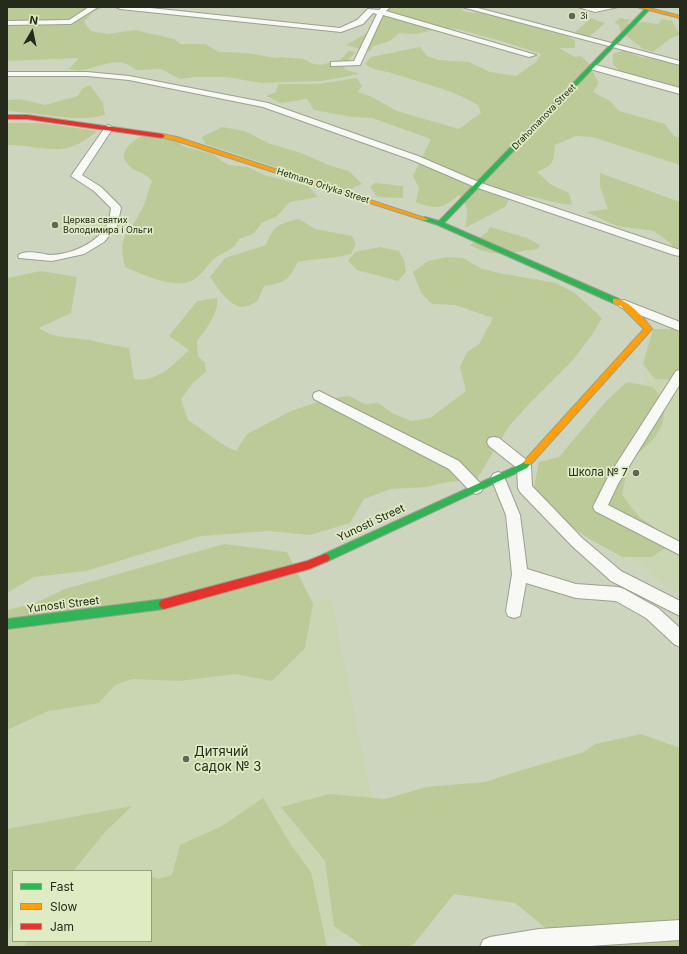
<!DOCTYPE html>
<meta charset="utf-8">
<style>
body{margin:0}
#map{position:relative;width:687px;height:954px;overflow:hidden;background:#ced5bf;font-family:Inter,sans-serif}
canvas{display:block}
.frame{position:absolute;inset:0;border:8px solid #252a1b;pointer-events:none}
.legend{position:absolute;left:12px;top:870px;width:140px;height:72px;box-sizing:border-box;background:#dfebc3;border:1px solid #959e80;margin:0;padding:5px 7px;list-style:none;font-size:12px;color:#252a1b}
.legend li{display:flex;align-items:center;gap:8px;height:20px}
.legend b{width:20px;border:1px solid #959e80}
.north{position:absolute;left:12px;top:12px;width:40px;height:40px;-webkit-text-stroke:3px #dfebc3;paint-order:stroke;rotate:9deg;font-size:11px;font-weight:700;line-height:16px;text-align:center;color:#252a1b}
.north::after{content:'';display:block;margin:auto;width:14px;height:18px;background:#252a1b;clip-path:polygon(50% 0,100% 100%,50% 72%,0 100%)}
</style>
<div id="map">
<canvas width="687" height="954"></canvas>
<div class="frame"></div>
<ul class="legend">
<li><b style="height:5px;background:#30b455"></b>Fast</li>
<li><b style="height:5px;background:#ff9f0a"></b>Slow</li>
<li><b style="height:5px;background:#e5322d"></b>Jam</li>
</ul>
<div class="north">N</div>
</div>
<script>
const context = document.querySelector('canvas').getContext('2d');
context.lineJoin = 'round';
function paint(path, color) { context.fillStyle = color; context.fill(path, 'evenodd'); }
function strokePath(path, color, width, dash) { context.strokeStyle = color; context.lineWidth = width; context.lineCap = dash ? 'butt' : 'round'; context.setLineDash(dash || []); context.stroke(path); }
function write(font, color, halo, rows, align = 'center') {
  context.font = font + ' Inter,sans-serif'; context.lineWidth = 3.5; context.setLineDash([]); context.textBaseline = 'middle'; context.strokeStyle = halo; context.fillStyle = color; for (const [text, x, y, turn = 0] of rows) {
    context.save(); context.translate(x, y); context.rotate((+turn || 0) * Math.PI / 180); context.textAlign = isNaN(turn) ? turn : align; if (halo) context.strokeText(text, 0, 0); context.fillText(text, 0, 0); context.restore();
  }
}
const built = new Path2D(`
 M680,323v270l-20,-10 -85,-83z
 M331,598l67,327 -117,22h-274v-300zM13,871h138v70h-138z`);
const green = new Path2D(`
 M7,7h97l-11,5 -9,10 7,9 17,3 27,-4 39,9 6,5h25l14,8 29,1 27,5 6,-1 23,2 6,4 10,2 20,-5 9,-9 7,1 -9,9 -3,8 16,5 -38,7 -62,2 -33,-6h-31l-16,2 -19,-10 -25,1c-17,-16 -35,-3 -54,0 -4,1 -9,0 -13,-1l10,-11 -72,3z
 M383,7h78l2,4 8,2 19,-2 44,12 17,9 19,5 5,4v7h-16l16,9 6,-1c12,9 10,16 18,26l-6,10 17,9 9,10 46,13 9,12 6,2v27l-88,-28 -16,-1 -21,9c-1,18 -2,20 -18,27l13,12 19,9 3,12c-21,-1 -39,-12 -61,-9l-6,11 -40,21c3,-16 4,-21 -6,-33 -17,14 -22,15 -43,7l3,-14 -6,-12 18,-37 -59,-21 -20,-1 -38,-7 -7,-11 -26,4 -15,-7 10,-4 2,-8h40l39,-6 5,8 -4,6 12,4 27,15 62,18 22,-16 -3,-8c-22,-14 -58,-23 -84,-31 -10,-4 -20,-3 -29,-10l6,-7 49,-10 7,9 12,4 30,2 21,10 26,4 20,-14 5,-8 -40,-13 -44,-12 -13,-1 -29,6 -16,-1 -9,8 -17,5 -3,6 -24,-7 30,-17v-4c7,-5 9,-8 7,-17z
 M591,18l14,5 -16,14 -15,-4z
 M620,18l11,2 -4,4 16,-2 15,2 4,-5 10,2 8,14 -9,3 -18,14 -10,-3 -23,-18 -1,-7 -5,-1z
 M624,50l16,7 40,6v26l-31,-11 -27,-4 -9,-10v-10z
 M90,85l13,18 2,12c-27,8 -69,-3 -98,-4v-11l13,-1 25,6 33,-9 4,-7z
 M7,123h33l57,8c-34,30 -51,14 -90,14z
 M222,127l23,4 23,12 33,10 30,13 18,5 13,13 -11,5h-8l-138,-45 -3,-7z
 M142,136l33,2 7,8 30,8 16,11 20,2 16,8 44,11 10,11 -28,5 -14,15 -13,5 -10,12 -14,5c-8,15 -16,11 -26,21 -8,7 -12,17 -22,21 -19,8 -49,-7 -66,-14 -8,-32 3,-31 16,-56 5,-9 7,-20 11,-30 -9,-12 -20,-6 -28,-23 -1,-10 10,-18 18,-22z
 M600,173l80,29v70l-2,-19 -8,-10 -16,-12 -37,-5 -31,-14 22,-3 -8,-22z
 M375,183l28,3v12l-26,-1 -7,-10z
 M299,219l16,10 37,7 4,8 -5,10c-17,5 -35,4 -53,8 -11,20 -12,20 -34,24l-7,16c-4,1 -10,5 -15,5 -13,-1 -25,-20 -32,-30l15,-19 41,-13c8,-20 12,-21 33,-26z
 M490,227l37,11 13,7 -2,4c-25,3 -44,10 -68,-4l17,-13z
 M380,247l19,4 5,9 2,12 -8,9 -41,-11 -9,-9 7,-9z
 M447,257l16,1 19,11 22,5 52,9 19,10 27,25 -10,17 -19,25 -44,44 -20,22 -32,53 -29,3 -22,5 -35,2 -27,10 -14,24 -40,12 -41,-4 -68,5 -115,35 -52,6 -27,16v-315l34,-7 36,6 -6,36 -32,15c15,11 32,9 50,12 14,3 27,6 40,8l5,31c23,4 39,-14 55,-29l-20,-14 28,-35 20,-3c3,13 -12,33 -20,43l1,15 7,7 1,9 -14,12 -11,15 7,21c16,10 30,24 48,31l11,-17 44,-23 36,-12 22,-3 16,8 13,-1 14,10 19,8 19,-3 36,-27 -6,-24 7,-15 12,-8 14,-26 -38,-13 -23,-1 -11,-11 -8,-21 15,-11z
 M653,329h27v49l-3,2 -22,-1 -12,-15z
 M627,382l26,5 13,17 -4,21 -7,12 -18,18 -10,15 -5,25 17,22 36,24 -23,16h-29l-32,-17 -37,-25 -21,-23 6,-30 20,-5 48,-57z
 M224,544l63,8 26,52 -8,44 -33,33 -37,-7 -56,7 -47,-2 -17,6 -16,18 -51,8 -41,19v-120l26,-6 32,-15z
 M641,734l39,14v199h-82l-41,-10 -42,-34 -61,-9 -40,50 -6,3h-44l-30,-21 -9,-65 -44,-54 48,-13 56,5 41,-12 59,-5 34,-11 65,-19 11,-8z
 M263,798l28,47 20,27 16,75h-303l3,-6h124v-65l7,3 14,-4 8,-30 42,-19z
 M132,806l-26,25 -33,40h-60v49l-6,15v-106z`);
const lane = new Path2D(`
 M89,7h9l-27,17 -64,1v-4l62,-1z
 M116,7h25l199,21 17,-8 11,-11 11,1 3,-3h8l-4,4 150,44 -7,2 -146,-42 -23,50 -26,1h-3v-4l23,-1 23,-47 -4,-1 -10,11 -22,8 -221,-23z
 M462,7h12l206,54v4z
 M578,7h40l-23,5z
 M590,65h6l84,23v6l-90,-25z
 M7,72h80l42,4 139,27 150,53 63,27 199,67v6l-6,-1 -199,-68 -63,-27 -149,-53 -134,-27 -42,-4h-80z
 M109,125l4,3 -31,47 19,12 19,19 1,2 -4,18 -13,16 -20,12 -32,7 -33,-3 -1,-2c5,-7 24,-2 32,-1 20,0 49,-12 58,-32 2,-4 2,-10 3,-15l-17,-17 -23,-15 35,-50z
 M624,300l56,22v9l-60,-24 -2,-3 2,-3z
 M680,370v14l-62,100 -10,21 72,37v13l-85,-44 -2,-4 15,-30 68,-106z
 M319,391l140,70 22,23 2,4 -2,4 -5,2 -5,-2 -22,-23 -135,-70 -1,-3 1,-3z
 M494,437l5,1 30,24 2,4 1,20 50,52 39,33 59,30v15l-69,-35 -39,-35 -52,-54 -2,-4 -1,-20 -28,-22 -2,-4 2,-4z
 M498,472l5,2 17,41 7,54 49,15 42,3 6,2 34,19 22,20v19l-6,-3 -28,-26 -30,-17 -40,-3 -50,-15 -6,33 -6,2 -6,-2 -2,-5 6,-37 -6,-59 -15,-37 2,-4z
 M680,920v20l-105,7h-95l3,-7 7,-3 49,-8z`);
const fast = new Path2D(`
 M646,8l4,1 -206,214 175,76v4h-6l-175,-78 -15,-5 -1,-1 3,-2 14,4z
 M528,459l3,1 1,2 -5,6 -199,93 -3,1 -3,-1 -2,-3 2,-3 199,-91z
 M164,599l4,2 1,3 -1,3 -4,2 -157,20v-10z`);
const slow = new Path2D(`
 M637,7h8l35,9v2z
 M162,134l15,3 251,82 -1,1h-4l-249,-80 -14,-3v-2z
 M613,299c13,-2 32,20 39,30l-121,135h-6l-1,-2 1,-2 119,-131 -23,-23 -8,-3z`);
const jam = new Path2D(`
 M7,115h20l135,19 3,2 -3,2 -135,-19h-20z
 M325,554l3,1 2,3 -2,3 -19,8 -145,40 -4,-2 -1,-3 1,-3 4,-2 143,-38z`);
const markers = [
 [572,16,4,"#606654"],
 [55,225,4,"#606654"],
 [636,473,4,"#606654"],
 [186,759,4,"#606654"]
];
const farPoinames = [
 ["3і",580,16],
 ["Церква святих",63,220],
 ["Володимира і Ольги",63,230]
];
const farStreetnames = [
 ["Drahomanova Street",544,117,-46],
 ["Hetmana Orlyka Street",323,186,18]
];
const poiNames = [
 ["Школа № 7",628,473]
];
const streetNames = [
 ["Yunosti Street",371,523,-25],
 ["Yunosti Street",63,605,-7]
];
const nearPoinames = [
 ["Дитячий",194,752],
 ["садок № 3",194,767]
];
paint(built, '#cad5b1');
paint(green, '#bcca98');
strokePath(lane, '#9ba08f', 2);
strokePath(fast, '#9ba08f', 2);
strokePath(slow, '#9ba08f', 2);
strokePath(jam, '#9ba08f', 2);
paint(lane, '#f8f9f5');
paint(fast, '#30b455');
paint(slow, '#ff9f0a');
paint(jam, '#e5322d');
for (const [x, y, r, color] of markers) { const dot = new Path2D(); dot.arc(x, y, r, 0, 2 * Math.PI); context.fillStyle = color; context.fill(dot); strokePath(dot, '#dfebc3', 1.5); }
write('9px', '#252a1b', '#dfebc3', farPoinames, 'left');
write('9px', '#252a1b', '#dfebc3', farStreetnames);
write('11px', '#252a1b', '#dfebc3', poiNames, 'right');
write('11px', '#252a1b', '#dfebc3', streetNames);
write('13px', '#252a1b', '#dfebc3', nearPoinames, 'left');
</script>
